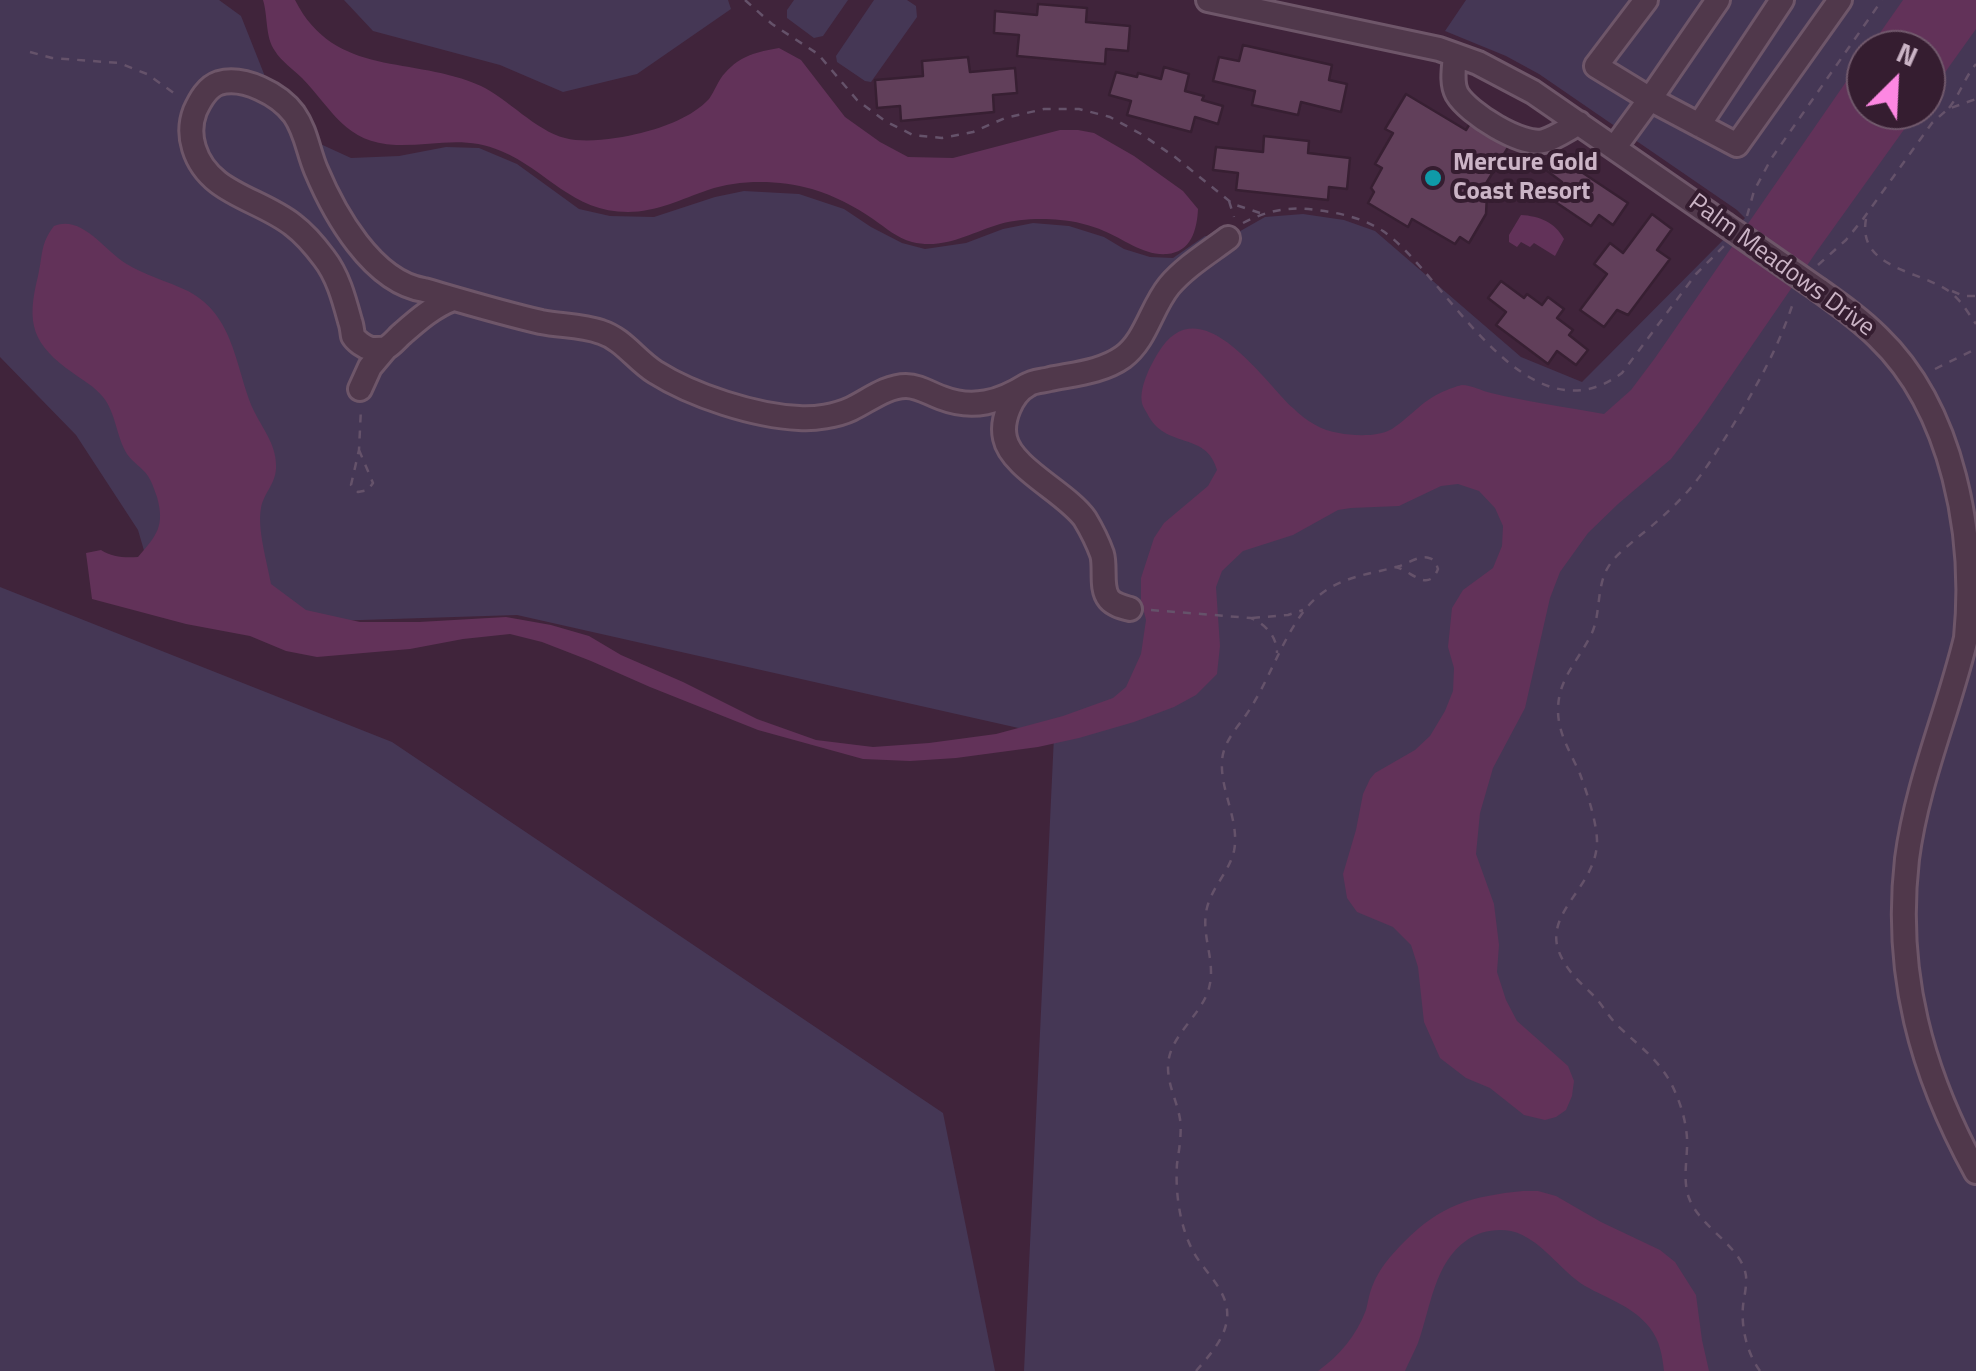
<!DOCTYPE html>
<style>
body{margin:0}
#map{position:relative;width:1976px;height:1371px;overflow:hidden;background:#40243b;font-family:"Titillium Web",sans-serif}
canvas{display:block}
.north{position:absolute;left:1846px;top:30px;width:100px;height:100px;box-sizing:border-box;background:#351d30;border:2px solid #71596c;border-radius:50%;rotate:24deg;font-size:28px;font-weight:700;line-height:40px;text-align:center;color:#cbb4c6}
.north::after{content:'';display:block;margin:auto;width:35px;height:45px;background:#fd87e2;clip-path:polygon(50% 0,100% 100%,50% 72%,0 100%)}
</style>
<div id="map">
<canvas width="1976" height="1371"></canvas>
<div class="north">N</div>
</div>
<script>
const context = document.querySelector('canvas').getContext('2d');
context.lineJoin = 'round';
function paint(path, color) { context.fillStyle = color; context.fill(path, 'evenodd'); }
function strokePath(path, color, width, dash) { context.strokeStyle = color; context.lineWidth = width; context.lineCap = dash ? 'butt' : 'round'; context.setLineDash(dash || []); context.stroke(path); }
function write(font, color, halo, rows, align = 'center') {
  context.font = font + ' "Titillium Web",sans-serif'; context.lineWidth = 8; context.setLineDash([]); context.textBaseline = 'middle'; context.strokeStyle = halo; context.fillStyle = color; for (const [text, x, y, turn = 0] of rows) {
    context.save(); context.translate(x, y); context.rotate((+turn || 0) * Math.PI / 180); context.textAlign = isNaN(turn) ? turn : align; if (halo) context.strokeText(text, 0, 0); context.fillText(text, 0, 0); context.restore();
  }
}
const green = new Path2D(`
 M0,0h219l22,16 27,68 48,58 35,16 48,-2 47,-9 33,1 38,16 62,45 31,7 44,1 61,-20 29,-6 55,3 45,15 27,18 31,16 23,6 41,-6 37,-14 30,-6 36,3 35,11 20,12 26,8 23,1 32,-22 23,2 37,-21 38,-3 41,6 31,11 146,126 61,25 163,-164 -8,-8 -198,-136 -33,-18 -61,-25 21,-31h510v1371h-952l30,-635 -537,-121 -249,8 -111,-28 -19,-65 -62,-95 -76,-78zM1866,50h60v60h-60z
 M344,0h384l3,9 -94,65 -74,18 -63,-27 -127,-34z
 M794,0h54l-25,36 -9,2 -27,-20v-8z
 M874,0h33l9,6 1,11 -46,65 -6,-1 -28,-19 -1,-6z
 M0,587l392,155 551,371 52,258h-995z`);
const water = new Path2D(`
 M263,0h32c40,79 118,55 186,86 26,12 55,45 84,52 22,6 55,0 76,-5 24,-6 51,-16 68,-34 6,-8 9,-19 16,-26 16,-18 32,-21 54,-25l22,12 44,57 35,25 28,15 45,1 107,-28h18l16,3 40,23 49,35 15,18c-1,21 -7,43 -31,45 -23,2 -43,-15 -63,-23 -13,-6 -30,-10 -44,-11 -19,-2 -43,-1 -60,4 -30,9 -56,26 -88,18 -15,-4 -26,-14 -39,-23 -19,-13 -38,-23 -61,-30 -32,-9 -72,-10 -104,1 -26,9 -52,22 -80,22 -56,0 -81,-42 -127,-61 -36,-16 -68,-5 -105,-6 -51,-2 -63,-35 -94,-67 -9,-9 -21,-17 -27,-27 -10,-14 -7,-35 -12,-51z
 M1903,0h73v29l-50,70v-49h-58z
 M1866,53v57h52l-101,141 -117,170 -29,38 -53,45 -30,29 -28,39 -10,26 -25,110 -32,60 -13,45 -4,41 18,50 5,41 -2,27 9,28 11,21 51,45 6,15 -2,15 -6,14 -10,7 -11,3 -21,-5 -34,-27 -24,-10 -26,-20 -16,-36 -6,-55 -7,-22 -18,-18 -36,-15 -10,-14 -4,-24 13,-44 7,-36 7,-15 5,-6 40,-23 15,-14 15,-25 8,-20 1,-23 -6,-21 4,-39 11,-18 30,-22 9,-22 1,-20 -8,-18 -16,-17 -21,-7 -17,2 -42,20 -48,2 -13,2 -45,25 -50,16 -21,20 -6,16 4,59 -3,28 -21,21 -22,12 -40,15 -55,16 -41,9 -82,11 -46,3 -47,-2 -105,-29 -108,-43 -59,-26 -49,-19 -32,-8 -47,5 -53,10 -93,8 -31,-6 -36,-15 -64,-12 -94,-25 -6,-46 15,-3c11,7 23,8 37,7 19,-22 27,-31 19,-60 -3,-8 -5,-15 -9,-21 -6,-9 -16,-14 -21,-22 -11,-18 -11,-41 -24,-57 -8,-10 -19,-16 -30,-24 -41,-29 -47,-49 -35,-97 5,-21 2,-32 16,-50 28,-11 49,23 71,37 19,12 42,18 63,28 47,25 47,76 65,118 9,19 23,35 23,56 1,18 -12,27 -15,43 -4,21 6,53 10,76l35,26 54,12h59l87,-5 45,8 38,11 32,19 62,27 74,37 59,21 57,7 56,-4 67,-9 67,-18 50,-18 13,-11 15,-33 5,-34 -5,-20v-22l13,-40 10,-15 44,-37 9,-16c-10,-38 -49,-21 -68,-53 -2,-5 -6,-9 -7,-14 -3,-15 8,-37 16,-50 41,-69 104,26 135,55 12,12 29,23 46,25 15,3 39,4 53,-4 21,-14 31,-30 55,-39 2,-1 13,-5 15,-5 9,0 20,6 29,8 37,9 75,14 113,21l27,-24 24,-32z
 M1521,215c18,1 34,7 43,24l-9,17 -21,-13 -4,4 -9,-5 -4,5 -8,-5v-7z
 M1523,1191h15l18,5 45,26 59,28 15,12 21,33 6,45 7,31h-45c-2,-16 -4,-30 -14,-43 -17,-22 -42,-29 -65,-42 -25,-15 -44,-48 -74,-55 -14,-3 -32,0 -44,9 -33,23 -36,67 -49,103 -4,9 -9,19 -13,28h-87c22,-16 38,-35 48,-61 2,-8 3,-16 6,-23 6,-17 19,-32 32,-45 36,-37 68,-46 119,-51z`);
const building = new Path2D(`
 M1038,4l49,4 -1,14 44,4 -2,25 -22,-2 -1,15 -88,-8 2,-21 -25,-2 1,-22 42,4z
 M1243,45l89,20 -3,15 18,4 -6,28 -40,-10 -3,13 -46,-10 3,-14 -42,-10 6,-24 20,4z
 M968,57l2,15 45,-4 2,25 -24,2 1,17 -93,9 -1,-15 -23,2 -2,-28 48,-4 -1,-15z
 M1164,67l25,7 -4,17 19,5 -2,4 21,6 -5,18 -23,-7 -4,15 -64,-17 4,-14 -22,-6 7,-23 21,5 1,-4 23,6z
 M1406,94l60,36 15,-25 39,23 -38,62 5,5 -1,19 -17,29 -9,-6 -5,7 -43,-25 -4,8 -40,-24 6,-11 -3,-4 11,-20 -7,-4 18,-31 -8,-4z
 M1264,136l45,5 -1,12 42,5 -3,31 -18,-2 -1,13 -92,-10 2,-17 -25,-3 3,-23 47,5z
 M1556,155l72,48 -15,22 -14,-10 -8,11 -40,-27 11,-17 -16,-12z
 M1652,214l20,15 -15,21 13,9 -42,56 -11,-5 -13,17 -24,-17 27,-36 -13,-10 16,-21 13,10z
 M1501,281l23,17 3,-4 15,11 6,-8 16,12 -7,9 16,12 -4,5 19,15 -12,15 -19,-14 -9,13 -52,-39 10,-13 -18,-14z`);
const path = new Path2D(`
 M745,0l27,24 46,30 39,46 28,21 28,14 29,3 31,-6 32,-14 39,-9h35l31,8 31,17 34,23 58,47 27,9
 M30,52l22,6 67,5 28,11 31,22
 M1949,108c11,-14 16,-31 27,-44
 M1229,201l5,16
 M1747,216l7,-25 17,-32 111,-159
 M1866,219c-9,50 54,51 84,73 11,8 18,21 26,32
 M1243,223c25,-13 47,-17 74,-13 23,3 46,8 66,21 64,45 142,214 239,142l74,-99 28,-28
 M1818,265l28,-25 17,-21 69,-96 16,-14 28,-10
 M1952,291l12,5h12
 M1935,369l41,-20
 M359,450l14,33 -5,7 -10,2 -7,-7 8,-35 2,-42
 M1151,610l100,8c14,6 26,18 26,35
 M1252,618l36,-3 15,-5
 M1196,1371c12,-14 29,-32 31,-52 3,-27 -21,-45 -33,-66 -14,-25 -19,-60 -17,-89 2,-14 5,-30 3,-45 -3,-18 -12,-33 -12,-52 0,-31 33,-50 41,-79 7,-26 -7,-50 -3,-75 3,-23 23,-40 28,-62 6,-30 -14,-60 -12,-90 1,-18 14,-32 24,-46 22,-32 33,-69 55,-100 7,-10 17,-20 27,-26 23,-14 47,-16 72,-23 8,-3 20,-11 29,-8 7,2 7,6 9,11 -10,25 -27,1 -43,-2
 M1760,1371c-13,-18 -19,-43 -17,-65 1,-9 4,-20 3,-30 -4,-30 -46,-48 -57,-78 -7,-19 -1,-40 -2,-60 -1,-15 -5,-30 -11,-44 -13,-32 -34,-45 -58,-68 -9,-9 -15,-20 -23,-29 -15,-15 -30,-27 -37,-48 -12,-39 40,-64 39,-109 -1,-21 -10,-47 -17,-66 -9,-21 -22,-40 -22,-64 0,-31 20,-49 33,-75 10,-20 5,-45 16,-66 7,-13 20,-22 31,-32 18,-14 35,-29 50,-46 15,-17 27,-37 39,-56 27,-44 51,-85 67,-135`);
const minor = new Path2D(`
 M1208,0l231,49 39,14 55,29 191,132
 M1718,0l-68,99 87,46 103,-145
 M1455,55c-1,13 -4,28 2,39 11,19 65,53 87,47 11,-3 24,-12 35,-18
 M1699,125l83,-125
 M1615,147l35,-48 -54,-33 50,-66
 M1819,290c21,15 41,29 59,47 76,73 98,200 88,301 -18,75 -49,144 -59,221 -13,114 14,213 69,313
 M453,299c-19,7 -34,20 -50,34 -5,4 -11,12 -17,15 -3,1 -12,1 -15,1 -7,-2 -15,-8 -18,-13 -1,-5 -1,-10 -3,-15 -6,-22 -12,-45 -26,-63 -9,-12 -19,-24 -31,-33 -34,-27 -85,-31 -99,-77 -4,-13 -4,-24 1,-37 5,-11 12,-24 24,-28 25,-7 60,11 75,31 12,17 14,37 22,56 18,43 56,112 108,120 38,11 78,23 117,32 20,4 40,3 60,10 22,7 35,28 54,40 38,24 100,44 144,46 16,1 37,-2 52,-9 17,-8 35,-23 55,-23 13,0 24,8 36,12 31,12 58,4 85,-13
 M360,389l10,-22 16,-19
 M1130,609c-7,-2 -16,-4 -21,-10 -9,-11 -3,-32 -7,-45 -4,-11 -11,-25 -17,-35 -18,-26 -74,-51 -80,-81 -4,-17 6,-44 23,-53 5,-4 16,-4 22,-6 24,-5 52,-7 73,-22 23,-17 28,-49 46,-71 16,-19 39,-33 59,-48`);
const minorBridge = new Path2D(`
 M1724,224l95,66`);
const markers = [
 [1433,178,10,"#0f9aa8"]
];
const poiNames = [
 ["Mercure Gold",1453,164],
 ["Coast Resort",1453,193]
];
const streetNames = [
 ["Palm Meadows Drive",1781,266,36]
];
paint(green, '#453755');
paint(water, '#623259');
paint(building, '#613f5a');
strokePath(building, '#371f32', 2.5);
strokePath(minor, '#6e5669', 28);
strokePath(path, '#65526a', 2.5, [8, 8]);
strokePath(minor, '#50384b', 22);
strokePath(minorBridge, '#6e5669', 28, []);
strokePath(minorBridge, '#50384b', 22);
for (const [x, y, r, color] of markers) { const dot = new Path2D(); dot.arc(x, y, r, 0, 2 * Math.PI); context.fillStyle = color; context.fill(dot); strokePath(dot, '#351d30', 4); }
write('bold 25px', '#cbb4c6', '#351d30', poiNames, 'left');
write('25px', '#cbb4c6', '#351d30', streetNames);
</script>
